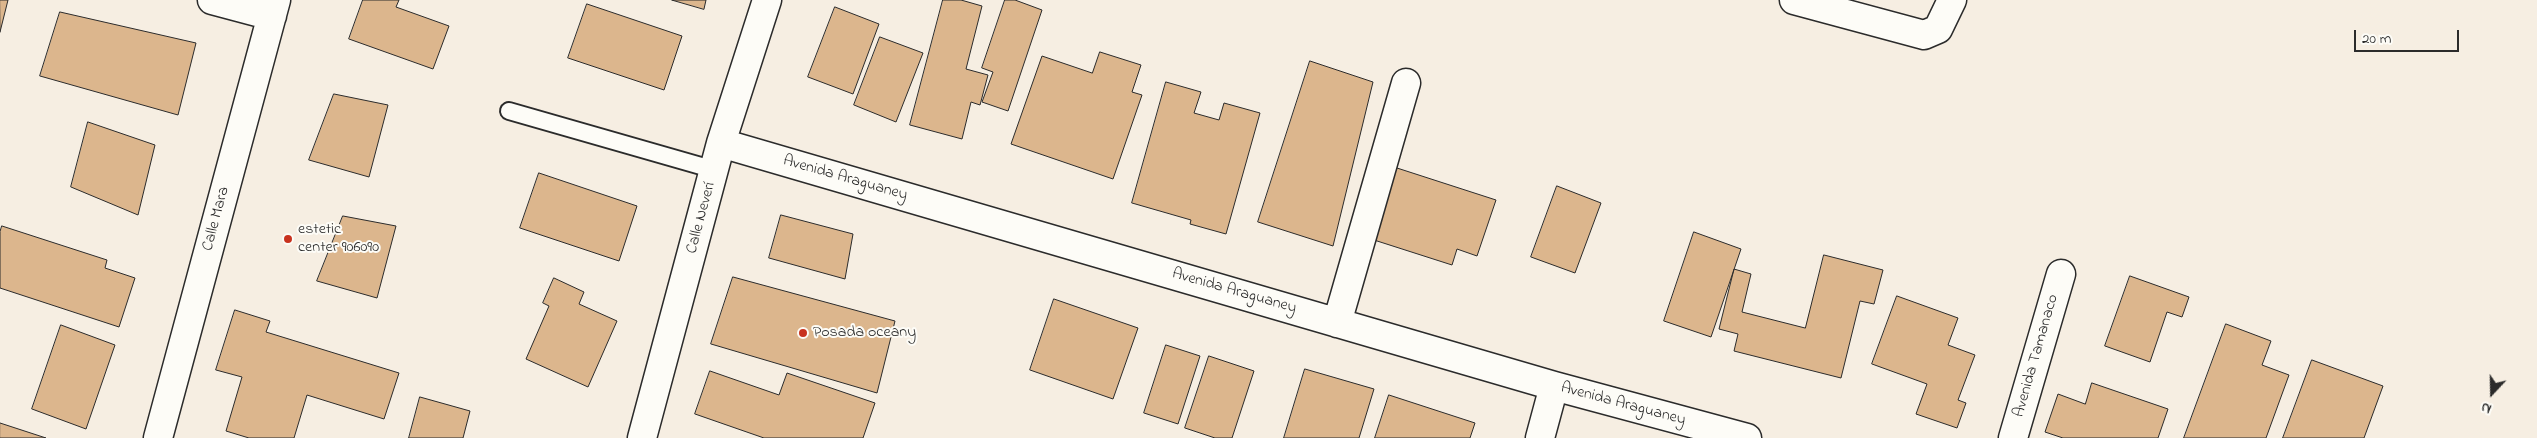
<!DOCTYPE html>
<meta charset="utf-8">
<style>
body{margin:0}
#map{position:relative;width:2537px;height:438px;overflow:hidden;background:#f6eee2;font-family:"Indie Flower",sans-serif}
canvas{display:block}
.north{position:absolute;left:2467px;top:368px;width:50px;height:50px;-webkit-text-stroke:4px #fdfcf7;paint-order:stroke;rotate:201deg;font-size:14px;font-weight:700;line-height:20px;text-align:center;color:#2b2b2b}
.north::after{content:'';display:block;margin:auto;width:18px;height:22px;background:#2b2b2b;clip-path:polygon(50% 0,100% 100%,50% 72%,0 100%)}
.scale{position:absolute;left:2354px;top:30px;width:105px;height:22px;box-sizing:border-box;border:2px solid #2b2b2b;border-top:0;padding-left:6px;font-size:15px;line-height:18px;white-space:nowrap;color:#2b2b2b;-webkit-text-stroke:4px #fdfcf7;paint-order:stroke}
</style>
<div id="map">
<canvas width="2537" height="438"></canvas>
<div class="north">N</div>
<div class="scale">20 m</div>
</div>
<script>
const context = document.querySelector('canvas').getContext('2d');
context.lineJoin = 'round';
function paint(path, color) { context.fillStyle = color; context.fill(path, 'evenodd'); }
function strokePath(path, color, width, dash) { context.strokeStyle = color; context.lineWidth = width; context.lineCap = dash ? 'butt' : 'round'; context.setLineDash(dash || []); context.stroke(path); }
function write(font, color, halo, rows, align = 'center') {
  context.font = font + ' "Indie Flower",sans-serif'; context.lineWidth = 4; context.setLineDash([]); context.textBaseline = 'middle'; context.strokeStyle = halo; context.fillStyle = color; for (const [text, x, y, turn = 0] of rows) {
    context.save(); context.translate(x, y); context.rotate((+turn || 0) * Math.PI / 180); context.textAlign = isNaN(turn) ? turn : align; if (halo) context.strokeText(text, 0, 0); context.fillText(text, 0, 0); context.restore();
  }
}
const building = new Path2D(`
 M0,0h8l-8,32z
 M363,0h36l-3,7 53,19 -16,43 -84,-30z
 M672,0h34l-2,9z
 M943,0h18l21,6 -16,63 22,6 -8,30 -9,-3 -9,37 -52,-14z
 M1005,0h10l27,10 -34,101 -26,-9 11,-30 -11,-4z
 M587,4l95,32 -18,54 -96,-32z
 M835,7l44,17 -26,70 -45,-17z
 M60,12l136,31 -18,72 -138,-39z
 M880,37l43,16 -27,69 -42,-17z
 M1100,52l41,13 -9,27 10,3 -29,84 -102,-35 31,-88 50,17z
 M1310,61l63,21 -40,164 -75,-24z
 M1166,82l35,10 -7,21 25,7 5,-17 36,10 -34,121 -36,-10 1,-4 -59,-17z
 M334,94l54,11 -19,72 -60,-17z
 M88,122l67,23 -17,70 -67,-28z
 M1397,168l99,32 -19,56 -20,-7 -5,16 -78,-25z
 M539,173l98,33 -18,55 -99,-33z
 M1557,186l44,17 -26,70 -44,-16z
 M781,215l72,19 -8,45 -76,-21z
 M343,216l53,10 -19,72 -60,-17z
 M2,226l105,34 -2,8 30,10 -16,49 -119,-39v-56z
 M1694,232l47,17 -30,88 -47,-16z
 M1824,255l59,15 -9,34 -14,-3 -19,77 -107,-27 4,-17 -19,-5 15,-60 17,5 -9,38 63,16z
 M2130,276l59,21 -7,20 -15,-5 -17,50 -45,-16z
 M733,277l162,44 -18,72 -166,-49z
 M554,278l30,14 -5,12 38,17 -29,66 -62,-28 23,-53 -6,-3z
 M1897,296l61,22 -10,27 27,10 -17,45 8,3 -9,25 -41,-14 11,-30 -55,-20z
 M1054,299l84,29 -25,71 -83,-29z
 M235,310l35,11 -4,11 133,41 -15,46 -77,-24 -13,43h-45l-23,-7 16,-54 -26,-7z
 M2226,324l45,17 -9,24 27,10 -23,63h-82z
 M61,325l54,20 -29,84 -54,-20z
 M1166,345l34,11 -22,68 -34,-11z
 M1209,356l45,15 -22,67h-17l-30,-10z
 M2312,360l71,26 -19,52h-81z
 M1305,369l69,20 -15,49h-75z
 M710,371l69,24 8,-22 88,30 -12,35h-99l-69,-24z
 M2092,383l76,26 -10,29h-95l-18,-6 13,-38 27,10z
 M1389,395l86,28 -5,15h-95z
 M420,397l50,14 -7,27h-54z
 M0,423l46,15h-46z`);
const lane = new Path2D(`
 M509,111l206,59`);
const street = new Path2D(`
 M212,0l60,16
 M1794,0l130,35 14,-6 14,-29
 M721,143l833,243 193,52
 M1337,323l69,-240
 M158,438l118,-438
 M642,438l79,-295 46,-143
 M1540,438l14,-52
 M2013,438l48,-164`);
const markers = [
 [288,239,5,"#c8321e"],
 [803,333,5,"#c8321e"]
];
const streetNames = [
 ["Avenida Araguaney",845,179,16],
 ["Calle Neverí",702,218,-75],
 ["Calle Mara",217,219,-75],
 ["Avenida Araguaney",1234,292,16],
 ["Avenida Tamanaco",2037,356,-74],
 ["Avenida Araguaney",1623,405,15]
];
const poiNames = [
 ["estetic",298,230],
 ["center 906090",298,248],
 ["Posada oceany",813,333]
];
paint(building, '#dcb68d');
strokePath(building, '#2b2b2b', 1);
strokePath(lane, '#2b2b2b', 20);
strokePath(street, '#2b2b2b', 31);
strokePath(lane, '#fdfcf7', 16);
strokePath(street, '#fdfcf7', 28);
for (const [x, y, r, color] of markers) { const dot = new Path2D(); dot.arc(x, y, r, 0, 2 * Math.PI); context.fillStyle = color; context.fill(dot); strokePath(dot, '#fdfcf7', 2); }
write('16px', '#2b2b2b', '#fdfcf7', streetNames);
write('16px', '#2b2b2b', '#fdfcf7', poiNames, 'left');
</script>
